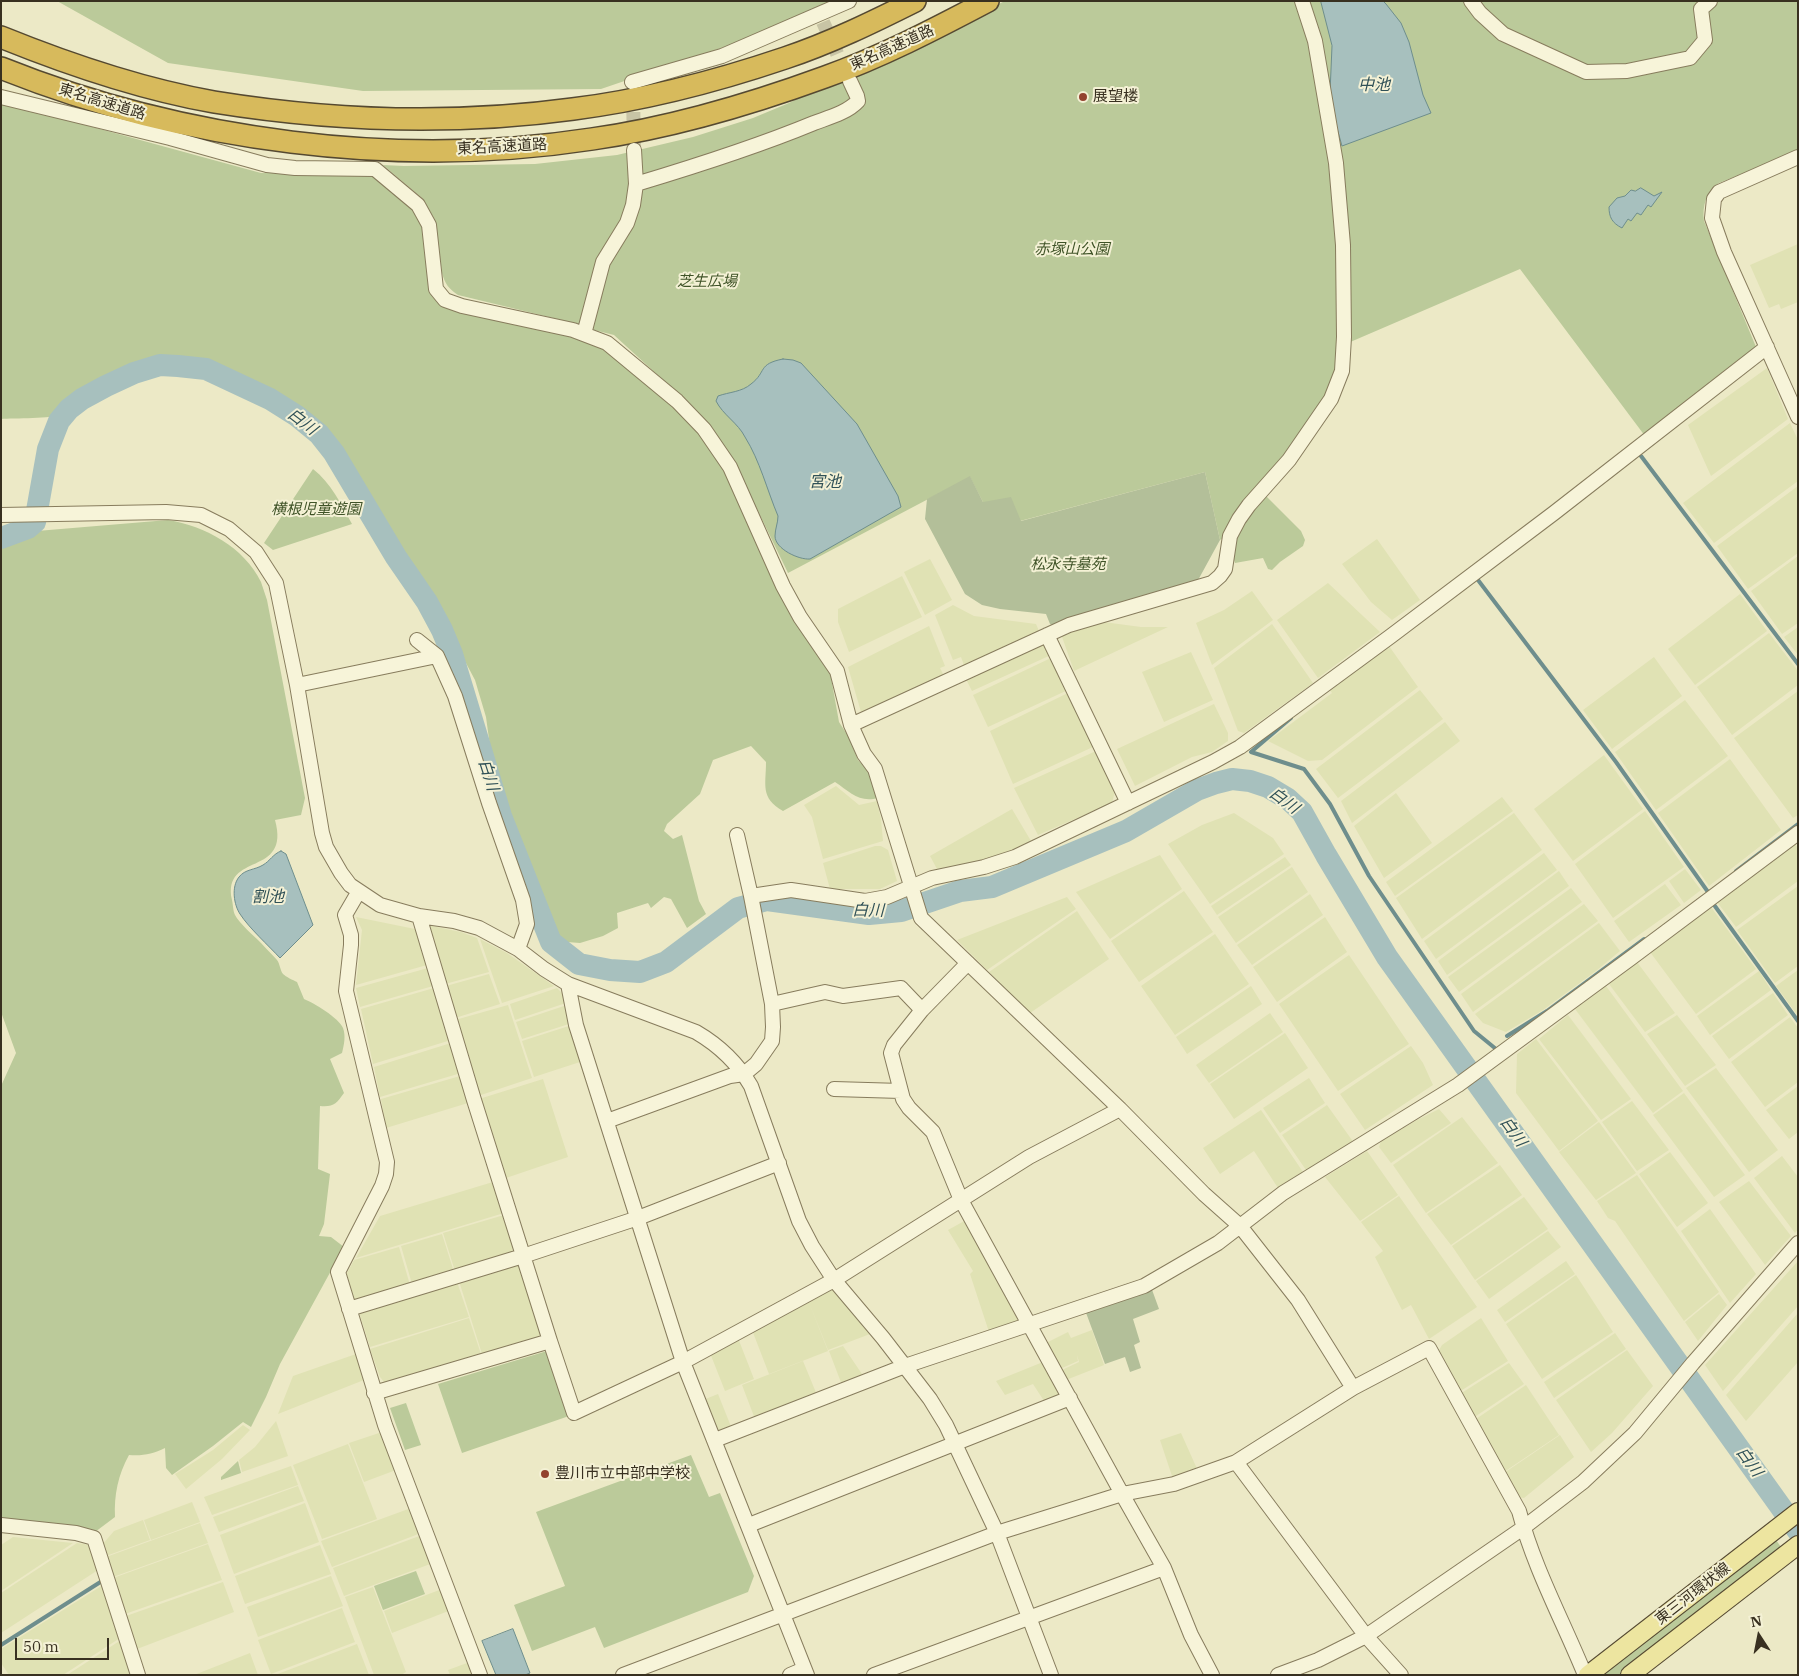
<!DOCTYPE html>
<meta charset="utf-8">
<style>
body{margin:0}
#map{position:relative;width:1799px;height:1676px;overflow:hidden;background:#ece9c6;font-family:"IBM Plex Serif",serif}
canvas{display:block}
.frame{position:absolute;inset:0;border:2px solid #383020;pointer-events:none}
.north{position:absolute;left:1734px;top:1611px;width:50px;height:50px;-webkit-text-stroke:4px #f4f1d5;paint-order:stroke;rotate:349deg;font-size:14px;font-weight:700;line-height:20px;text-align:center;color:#383020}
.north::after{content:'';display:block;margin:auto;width:18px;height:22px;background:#383020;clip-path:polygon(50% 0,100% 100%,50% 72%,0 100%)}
.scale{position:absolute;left:15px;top:1638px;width:94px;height:22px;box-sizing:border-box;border:2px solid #383020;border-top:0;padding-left:6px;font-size:15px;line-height:18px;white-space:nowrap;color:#383020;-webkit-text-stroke:4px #f4f1d5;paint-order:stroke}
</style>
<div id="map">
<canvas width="1799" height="1676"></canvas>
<div class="frame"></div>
<div class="north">N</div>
<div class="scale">50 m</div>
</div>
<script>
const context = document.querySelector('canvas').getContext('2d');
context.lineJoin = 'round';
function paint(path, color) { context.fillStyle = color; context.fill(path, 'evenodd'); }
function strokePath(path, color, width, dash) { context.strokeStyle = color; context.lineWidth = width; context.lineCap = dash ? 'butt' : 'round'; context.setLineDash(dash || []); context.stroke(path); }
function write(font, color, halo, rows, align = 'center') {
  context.font = font + ' "IBM Plex Serif","Noto Sans JP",serif'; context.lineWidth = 4; context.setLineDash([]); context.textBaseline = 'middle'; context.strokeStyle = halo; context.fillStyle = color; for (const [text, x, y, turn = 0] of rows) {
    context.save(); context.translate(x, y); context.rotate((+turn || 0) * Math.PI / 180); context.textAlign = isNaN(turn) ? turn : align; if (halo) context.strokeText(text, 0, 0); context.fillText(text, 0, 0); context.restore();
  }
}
const farmland = new Path2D(`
 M1798,244v58l-17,7 -2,-5 -10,4 -19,-43z
 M1767,368l21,51 -77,57 -23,-51z
 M1790,423l8,17v41l-84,62 -31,-40z
 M1798,486v67l-50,36 -31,-43z
 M1377,539l43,61 -28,20 -21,-18 -29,-38z
 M1798,556v67l-16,11 -31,-43z
 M930,559l22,41 -27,15 -21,-43z
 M902,576l20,41 -73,35 -11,-30v-13z
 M1328,583l52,49 -62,46 -41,-58z
 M1252,591l21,29 -61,45 -16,-42 28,-13z
 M1740,594l27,37 -72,54 -27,-36z
 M953,605l21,11 62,8 3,7 -75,34 -3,-8 -8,3 -18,-45z
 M1096,621l45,6h27l-94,44 -13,-37z
 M1272,624l41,59 -69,50 -6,-2 -24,-63z
 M929,626l16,40 -5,2 4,8 -83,36 -13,-45z
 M1798,627v28l-14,-18z
 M1769,633l29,38v14l-66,50 -35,-48z
 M1044,641l7,14 -79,36 -6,-12z
 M1389,646l29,41 -96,73 -14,1 -40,-20 64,-48 -3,-4z
 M1191,652l22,48 -49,22 -22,-50z
 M1053,657l17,32 -82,38 -15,-32z
 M1654,657l28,39 -70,53 -29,-39z
 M1420,690l23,29 -105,79 -22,-29z
 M1798,691v124l-5,3 -59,-80z
 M1070,692l25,54 -82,38 -23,-53z
 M1685,700l43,56 -72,54 -41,-58z
 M1214,704l14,29v8l-16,11 -20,5 -57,29 -18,-37z
 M1445,722l15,19 -108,82 -11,-22z
 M1096,751l19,40 -3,12 -74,32 -24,-47z
 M1604,755l39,54 -70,52 -39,-52z
 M1730,759l51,71 -72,56 -51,-73z
 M836,786l23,19 18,-4 4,18 2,22 -60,18 -11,-42 -8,-12z
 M1396,793l36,50 -48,35 -30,-52z
 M1502,797l11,14 -118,85 -9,-14z
 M1012,809l19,32 -11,7 -37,13 -46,8 -7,-13z
 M1645,811l39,56 -71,51 -38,-54z
 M1234,813l39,25 11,16 -74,50 -42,-60 34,-19z
 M1514,813l28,37 -120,89 -26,-41z
 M1795,844l3,4v33l-62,46 -19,-25z
 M875,846h6l7,4 9,31 -17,8h-50l-7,-26z
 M1544,853l13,17 -121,89 -12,-18z
 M1160,855l22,34 -72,50 -34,-47z
 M1285,857l6,8 -74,50 -6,-9z
 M1292,867l16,25 -72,51 -18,-26z
 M1685,869l16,21 -17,13 -15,-22z
 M1559,871l10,15 -122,89 -9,-14z
 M1665,884l16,21 -52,37 -15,-21z
 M1798,886v80l-23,17 -38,-53z
 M1571,888l11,14 -123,90 -11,-15z
 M1184,891l29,41 -74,50 -28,-41z
 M1310,894l13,21 -71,50 -15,-20z
 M1067,897l9,12 -89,61 -30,-30z
 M1584,904l14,17 -125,91 -12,-18z
 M1711,907l45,62 -60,45 -46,-62z
 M1077,911l32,48 -79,54 -41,-41z
 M356,917l59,12 12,36 -71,20 6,-55z
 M1325,917l22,35 -70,50 -24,-35z
 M1599,923l21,28 -24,20 -53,39 -37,22 -23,-9 -8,-9z
 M427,925l34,7 16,6 12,34 -44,12z
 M1215,934l34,50 -74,51 -34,-49z
 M480,939l27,14 47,33 -52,17z
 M1349,955l60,89 -71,47 -59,-87z
 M1637,962l38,51 -30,19 -36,-48z
 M428,968l5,18 -73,21 -4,-19z
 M1798,970v46l-22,-30z
 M1759,971l12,19 -61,45 -13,-19z
 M489,974l11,30 -45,14 -9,-32z
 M1251,986l11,18 -75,50 -11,-17z
 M1606,986l77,105 -30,22 -78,-104z
 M434,988l17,52 -78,24 -12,-55z
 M557,988l6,6 3,9 -51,17 -5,-16z
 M1773,993l15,22 -59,44 -17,-23z
 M508,1005l24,73 -54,18 -23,-76z
 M567,1005l5,18 -50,16 -6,-17z
 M1270,1013l13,19 -74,51 -13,-18z
 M1568,1015l63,84 -30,21 -62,-81z
 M1677,1015l39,50 -31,21 -38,-52z
 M1790,1017l8,11v54l-33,25 -34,-45z
 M572,1025l11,36 -49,16 -12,-36z
 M1285,1033l23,35 -74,51 -24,-35z
 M1536,1039l62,82 -39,30 -43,-58 1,-39z
 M451,1043l10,30 -81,24 -6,-30z
 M1411,1046l12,17 10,22 -68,45 -25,-36z
 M1716,1068l62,82 -29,22 -63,-84z
 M460,1076l8,27 -82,25 -5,-29z
 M1309,1078l16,25 -45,30 -17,-25z
 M543,1079l25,78 -65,22 -24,-80z
 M1798,1086v46l-9,7 -23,-29z
 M1684,1093l61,82 -31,22 -61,-82z
 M1632,1101l37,49 -32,21 -35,-49z
 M1327,1105l27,38 -48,27 -24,-35z
 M1439,1109l12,14 -60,40 -12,-16 2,-6 36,-21z
 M1261,1110l42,62 -25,16 -24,-37 -34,23 -17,-26z
 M1462,1117l36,46 -72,50 -33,-48z
 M1599,1122l37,51 -40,27 -37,-48z
 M1367,1151l31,44 -38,26 -35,-44z
 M1670,1152l38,51 -31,24 -38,-53z
 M1782,1156l16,21v52l-3,4 -41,-55z
 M1500,1165l22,30 -71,50 -24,-31z
 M1637,1175l82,117 -35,29 -69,-100 -7,-3 -11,-17z
 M1749,1181l42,55 -26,29 -46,-63z
 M493,1182l11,31 -148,45 24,-42z
 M1399,1196l78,111 -48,32 -18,-34 -9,5 -27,-53 8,-6 -22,-29z
 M1524,1197l24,32 -73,51 -23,-34z
 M1710,1209l46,65 -26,29 -49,-72z
 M504,1215l9,30 -1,9 -57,17 -12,-38z
 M966,1220l53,99v4l-30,9 -19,-58 3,-3 -25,-41z
 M1548,1231l13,16 -72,52 -13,-18z
 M442,1234l12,38 -42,12 -11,-38z
 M399,1247l11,38 -58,18 -8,-24 10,-19z
 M1566,1261l9,13 -70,48 -8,-12z
 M1798,1261v45l-75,85 -18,-26z
 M518,1263l3,2 21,66 -3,6 -57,17 -23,-73z
 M1576,1275l37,57 -71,47 -36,-55z
 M457,1282l12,35 -99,30 -11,-35z
 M831,1287l39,47 -42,16 -20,-50z
 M1719,1294l8,11 -29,36 -13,-19z
 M808,1300l20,51 -59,23 -17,-44z
 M1798,1313v49l-52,59 -20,-26z
 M469,1318l12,36 -96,29 -5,-6 -10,-28z
 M1481,1318l27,43 -49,31 -21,-40 4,-7z
 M1092,1330l12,35 -38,15 -4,-10 17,-8 -2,-7 1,6 -18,8 -14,-26 22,-11 3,6z
 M1615,1333l11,16 -72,49 -10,-16z
 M738,1338l16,41 -29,12 -15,-38z
 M843,1346l21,31 -22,8 -13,-34z
 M1627,1350l26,36 -41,47 -21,19 -35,-52z
 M356,1354l8,26 -86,34 15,-38z
 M803,1361l14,34 -62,24 -13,-34z
 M1043,1362l20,34 -17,8 -13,-20 -28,11 -9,-14z
 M1509,1363l15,21 -51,34 -13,-24z
 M1526,1385l33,50 -55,37 -28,-53z
 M718,1394l14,35 -15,5 -14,-34z
 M276,1421l12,35 -46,16 -3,-12 16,-13z
 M243,1425l7,5 -28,29 -36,30 -11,-15 38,-24z
 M379,1433l3,1 14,36 -32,12 -15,-39z
 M1181,1433l17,38 -25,8 -13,-39z
 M1560,1435l14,22 -50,41 -6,-1 -14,-24z
 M348,1444l29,75 -55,20 -29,-74z
 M291,1466l7,19 -86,30 -8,-18z
 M298,1486l6,15 -85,31 -6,-15z
 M192,1502l8,20 -49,18 -7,-20z
 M305,1503l14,39 -85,32 -14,-39z
 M411,1508l10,25 -89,34 -11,-26z
 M143,1520l7,20 -44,16 -4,-11 12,-14z
 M200,1523l8,20 -95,34 -7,-20z
 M422,1535l11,28 -89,33 -11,-28z
 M13,1537l60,6 -72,48v-46z
 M77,1543l13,2 8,25 -97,63v-40z
 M208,1544l14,36 -97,34 -12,-36z
 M320,1545l11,29 -86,30 -10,-28z
 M331,1576l12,30 -85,31 -11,-30z
 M223,1582l11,30 -97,37 -11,-33z
 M103,1585l17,53 -57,37h-54l-8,-12v-14z
 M373,1587l33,85 -5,3h-27l-29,-78z
 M442,1589l9,21 -59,23 -8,-22z
 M342,1608l13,34 -84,32 -13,-34z
 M121,1640l11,35h-65z
 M357,1644l12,31h-94z
 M250,1653l8,22h-64z
 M467,1663l3,2 4,10h-24l-2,-5z`);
const green = new Path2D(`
 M57,1h780l-72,32 -164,56 -238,2 -195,-28z
 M1005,1h793v150l-79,32c-13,9 -17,23 -15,38l52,126 -111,89 -125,-167 -179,77 -7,36 -70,112 37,37 4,9 -2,6 -23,16 -8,8 -4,-1 -5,-11 -28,5 -9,-27 -6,4 -15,-68 -185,49 -37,-19 -13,-25 -182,96 -46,-95 -42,-64 -86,-79 -20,-5 -12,-5 -124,-30c-9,-6 -13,-11 -16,-22l-8,-55 -12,-20 -39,-33 21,1 131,-2 82,-9 76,-18 60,-19 36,-15 36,-18 81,-37z
 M1,102l260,71 108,1 39,27 17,22 7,64 13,20 122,27 46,18 63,55 25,29 27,38 102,198 9,50 9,14 10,24 12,13 8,25c-19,5 -28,-6 -43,-16l-52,29c-23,-13 -17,-26 -17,-49l-15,-16 -38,14 -13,34 -33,30 -3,7 9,8 9,-4 17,66 7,13 -19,14 -16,-29 -7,-2 -13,11 -3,-5 -31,10 1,15 -15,8 -23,7 -13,-1 -9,-4 -5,-8 -48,-113 -10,-34 -9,-66 -11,-37 -32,-60 -45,-66 -75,-127c-37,-28 -116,-71 -164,-64 -9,2 -20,6 -29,10 -17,7 -35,15 -50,26 -6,4 -12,11 -18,15 -10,5 -48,4 -61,5z
 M313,469c18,14 28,35 39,55l-79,26 -9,-7z
 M168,520c37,6 76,27 93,62 2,6 4,12 6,18l38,198 -4,17 -26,5c16,58 -53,31 -43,80 1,4 1,11 3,15 4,8 19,21 26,28 5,6 11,11 16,17 3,4 3,10 6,14 3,3 10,6 14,8l7,17c10,4 35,19 39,29 3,8 1,17 -1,25l-12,6 14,34c-8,11 -10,14 -24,13l-2,63 12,5 -6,50 -5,12 12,1 13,10 -64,117 -14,33 -15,30 -8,-5 -30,24 -41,29 -6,-7 -1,-20c-12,6 -22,8 -36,7 -11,20 -15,40 -14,62l-20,15 -94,-13v-433l15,-33 -15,-41v-463l36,-18z
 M547,1351l22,65 -107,37 -24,-69z
 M406,1403l15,42 -16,5 -15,-42z
 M691,1455l18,42 11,-4 34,83 -6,16 -144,56 -9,-21 -63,24 -18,-46 51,-19 -29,-74z
 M238,1461l3,12 -20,7v-3z
 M1774,1537l9,13 -160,125h-26z
 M416,1571l9,23 -42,16 -9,-24z`);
const cemetery = new Path2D(`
 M1205,472l15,68 -23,42 -143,44 -4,-2 -4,-10 -46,-5 -18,-4 -17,-11 -40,-75 2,-20 43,-23 13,26 28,-5 10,24z
 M1151,1287l8,22 -26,10 7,23 -6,3 7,23 -11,4 -5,-15 -20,7 -20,-54z`);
const water = new Path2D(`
 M1321,1h62l3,3 15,19 8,19 14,53 8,18 -89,33 -9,-32 -3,-21 2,-47z
 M1641,188l13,8 8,-4 -11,15 -3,-2 -7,10 -4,-2 -6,8 -3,-2 -6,9c-10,-5 -13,-11 -13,-21l8,-9 8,-2 6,-6 4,1z
 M783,359l10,1 8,3 56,61 41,72 3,11 -91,52c-11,1 -35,-10 -35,-23 0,-7 3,-13 3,-20 -11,-26 -18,-55 -33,-79 -7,-14 -22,-22 -29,-36l2,-5c11,-4 24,-4 33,-12 16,-12 6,-20 32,-25z
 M281,851l5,3 27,71 -33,33c-11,-12 -31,-30 -40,-44 -6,-9 -9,-27 -1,-37 6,-8 16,-7 24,-12 7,-4 10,-11 18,-14z
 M513,1629l17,44 -5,2h-29l-14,-34z`);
const stream = new Path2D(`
 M1641,456l157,208
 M1478,580l138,182 92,130
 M1291,718l-40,34 53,17 26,35 39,72 105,155 22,18
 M1736,871l62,-47
 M1712,902l86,119
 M1507,1036l40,-25 97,-72
 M1,1645l101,-64`);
const river = new Path2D(`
 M1,538l27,-10 7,-6 13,-73 11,-28 10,-12 13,-10 24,-13 28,-13 26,-8 18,1 28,3 64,30 27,17 22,18 15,19 62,104 31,45 15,28 10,24 49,162 50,126 28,22 31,6 30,2 26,-10 72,-54 29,-8 102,14 32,-3 59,-20 32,-4 134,-56 71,-41 19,-7 16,-4 18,2 18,6 20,12 14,13 24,43 61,102 411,574`);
const minorTunnel = new Path2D(`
 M823,22l24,54
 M633,91l1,59`);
const minor = new Path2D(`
 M1471,1l9,12 23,21 83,38 41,-1 63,-13 15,-18 -4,-31 9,-8
 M632,82l90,-26 127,-55
 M1,97l169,41 97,27 28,3 80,1 43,36 11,20 7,64 9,11 17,6 111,24 34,13 70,58 27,28 26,38 53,119 17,31 37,54 14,54 13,29 11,15 46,149 199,191 84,85 36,32 58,74 55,88
 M1798,157l-79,35 -5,7 -2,19 12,34 74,165
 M636,184c60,-18 120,-37 178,-61 13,-5 33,-10 44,-22l-1,-5 -7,-15
 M584,334l19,-72 24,-39 6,-18 3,-21 -2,-34
 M1,515l165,-3 35,3 28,14 27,23 20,31 21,102 25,148 4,14 15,26 9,12 30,20 39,11 35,5 25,7 39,21 26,20 24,15 128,48c24,14 41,30 55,54l48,135 13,25 22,34 49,58 47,61 16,26 51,108 54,142
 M1047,635l81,168
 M417,640l20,16 18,40 34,107 34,97 4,24 -9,25
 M297,685l140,-29
 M851,725l218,-100 143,-42 8,-7 5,-7 5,-33 9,-17 10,-14 40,-45 42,-61 11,-28 2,-34 -1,-92 -7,-82 -21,-122 -13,-40
 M359,891l-14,24 6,20v10l-5,46 41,171 -1,12 -4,12 -44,86 47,153 95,250
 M751,896l40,-6 74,11 22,-4 45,-19 52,-11 31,-10 198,-95 27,-15 151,-111 163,-123 213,-166
 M419,916l55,184 76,241
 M968,963l-46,47 -28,35 -3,8 12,46 6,9 24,24 28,68 161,294 42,74 27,67 21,40
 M568,984l8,41 107,337 124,313
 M772,1004l53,-12 18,4 58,-8 21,22
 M834,1089l67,2
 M607,1121l123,-45 14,-2 12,-10 16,-23 1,-14 -1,-23 -21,-108 -14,-61
 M349,1309l174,-53 115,-38 141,-55
 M374,1393l176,-52 24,72 109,-51 151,-82 195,-123 91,-48
 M715,1440l190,-74 239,-80 74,-43 65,-50 175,-108 173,-127 167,-125
 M1236,1462l130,174 35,39
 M1,1525l75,8 18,5 44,137
 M749,1525l321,-127
 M623,1675l374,-142 125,-39 52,-10 62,-22 117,-74 76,-40 90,163c15,57 44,110 66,164
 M790,1675l14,-6
 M874,1675l290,-107
 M1278,1675l40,-15 48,-24 157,-108 60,-46 52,-49 58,-70 105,-120`);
const major = new Path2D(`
 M1588,1675l210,-163
 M1630,1675l168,-130`);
const highway = new Path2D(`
 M1,37c69,28 140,52 213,65 118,19 241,23 359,7 72,-9 144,-28 212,-51 45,-15 88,-36 130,-57
 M1,68c182,73 396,101 591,71 78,-11 159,-35 233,-62 56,-20 110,-48 163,-76`);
const markers = [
 [1083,97,5,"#93432f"],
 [545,1474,5,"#93432f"]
];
const streetNames = [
 ["東名高速道路",892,48,-24],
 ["東名高速道路",102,102,17],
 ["東名高速道路",502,147,-3],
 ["東三河環状線",1693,1594,-38]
];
const poiNames = [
 ["展望楼",1093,97],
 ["豊川市立中部中学校",555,1474]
];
const parkNames = [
 ["赤塚山公園",1072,250],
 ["芝生広場",707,282],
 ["横根児童遊園",316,510],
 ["松永寺墓苑",1068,565]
];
const waterNames = [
 ["中池",1374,85],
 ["白川",302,422,37],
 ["宮池",825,482],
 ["白川",488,775,72],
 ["白川",1284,801,36],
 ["割池",268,897],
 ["白川",868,911,1],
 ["白川",1513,1132,54],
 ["白川",1749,1462,54]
];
paint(farmland, '#e0e2b4');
paint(green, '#bbca9a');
paint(cemetery, '#b3bf99');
paint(water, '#a7c0be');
strokePath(water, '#6e8e8d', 1);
strokePath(stream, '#6e8e8d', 4);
strokePath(river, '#a7c0be', 22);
strokePath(minorTunnel, '#c8c4a5', 14, [14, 7]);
strokePath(minor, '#877c5d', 16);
strokePath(major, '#554931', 20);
strokePath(highway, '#554931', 24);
strokePath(minor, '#f7f4d9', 14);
strokePath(major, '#ede5a0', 18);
strokePath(highway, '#d7ba5c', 21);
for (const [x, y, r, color] of markers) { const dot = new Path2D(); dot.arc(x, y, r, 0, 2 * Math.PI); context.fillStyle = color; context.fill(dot); strokePath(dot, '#f4f1d5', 2); }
write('15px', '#383020', '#f4f1d5', streetNames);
write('15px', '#383020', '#f4f1d5', poiNames, 'left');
write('italic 15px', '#3f5327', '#f4f1d5', parkNames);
write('italic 16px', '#305157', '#f4f1d5', waterNames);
</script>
